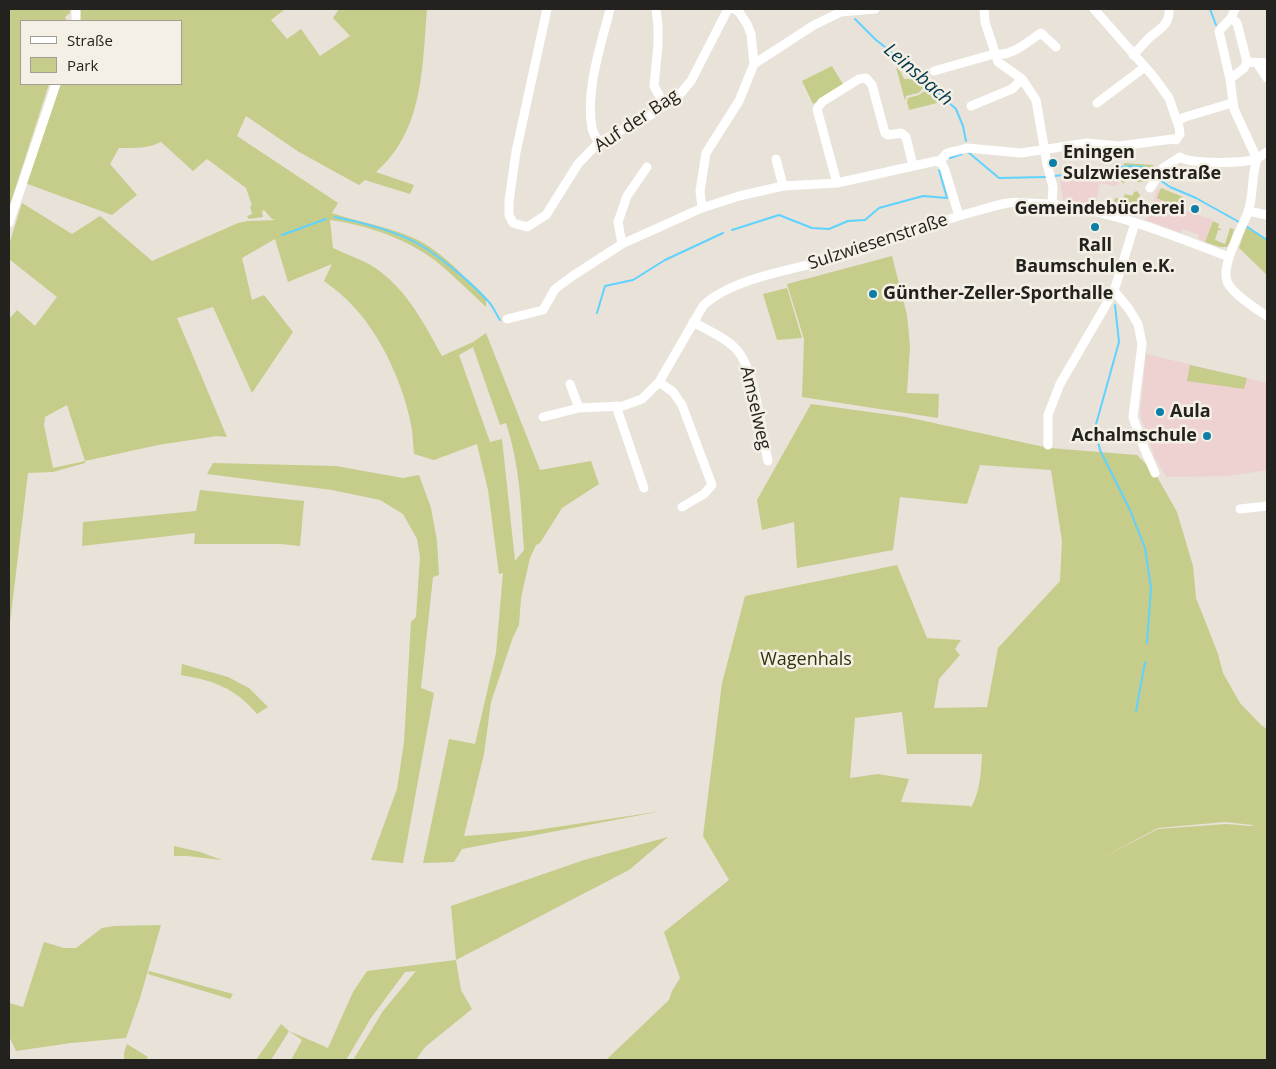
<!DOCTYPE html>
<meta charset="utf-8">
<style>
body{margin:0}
#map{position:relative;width:1276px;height:1069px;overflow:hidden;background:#e8e2d9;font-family:"Open Sans",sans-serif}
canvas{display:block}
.frame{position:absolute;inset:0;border:10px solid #24221e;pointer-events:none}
.legend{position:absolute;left:20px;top:20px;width:162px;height:65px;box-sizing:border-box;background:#f5f0e6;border:1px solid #a19e96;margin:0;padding:6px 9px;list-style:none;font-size:15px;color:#24221e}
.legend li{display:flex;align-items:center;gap:10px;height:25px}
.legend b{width:25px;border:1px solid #a19e96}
</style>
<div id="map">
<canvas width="1276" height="1069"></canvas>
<div class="frame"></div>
<ul class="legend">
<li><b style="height:6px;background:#fff"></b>Straße</li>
<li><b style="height:14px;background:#c6cc8a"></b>Park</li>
</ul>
</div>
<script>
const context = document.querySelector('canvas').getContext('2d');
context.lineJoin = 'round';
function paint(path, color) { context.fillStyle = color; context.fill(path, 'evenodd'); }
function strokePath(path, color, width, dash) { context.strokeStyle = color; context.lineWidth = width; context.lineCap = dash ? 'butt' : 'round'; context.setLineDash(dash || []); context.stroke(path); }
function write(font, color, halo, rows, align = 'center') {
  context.font = font + ' "Open Sans",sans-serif'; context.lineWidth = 5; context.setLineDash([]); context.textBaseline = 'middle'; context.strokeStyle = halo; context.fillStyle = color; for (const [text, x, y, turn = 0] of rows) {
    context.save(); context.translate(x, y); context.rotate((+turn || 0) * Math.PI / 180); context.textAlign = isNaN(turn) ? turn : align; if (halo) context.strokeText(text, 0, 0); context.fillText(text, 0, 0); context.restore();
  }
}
const education = new Path2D(`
 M1103,174l18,3 -5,9 -16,-3 -5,23 -32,-7 -3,-18 33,-4z
 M1160,188l23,9 -1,5 3,2 -2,6 30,10 -8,22 -7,-3 1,-4 -16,-6 -2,4 -35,-13 4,-10 1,1 2,-5 -1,-1 5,-15z
 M1146,354l121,29v87l-37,6 -64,1 -11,-19 -15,-43z`);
const green = new Path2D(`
 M9,9h61v4l-5,4 2,4h-46v63h28l-40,124z
 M79,9h206l-14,11 16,19 14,-10 19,27 30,-20 -17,-18 6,-9h88c-5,59 -3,121 -51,163l38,13 -4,9 -45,-14 -6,5 -60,-33 -53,-36 -9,20 101,67 -6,10c29,10 61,14 88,28 26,14 46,38 66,58v8c-16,-15 -32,-31 -49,-45 -29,-23 -70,-37 -107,-42l3,28c10,5 22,9 32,14 37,19 58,59 77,94l31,-14 13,-9 54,137 51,-9 8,23 -37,24 -22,35 -4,2 -6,13 -9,40 -2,27 -6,12 -22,65 -7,52 -20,82 66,-5 132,-20 -200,38 -8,13 -31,1 26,-124 26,5 21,-91 7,-80 -4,1 -11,-84 -11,-46 -43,16 -20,-6c-1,-10 -1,-20 -3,-30 -9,-44 -33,-96 -66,-126 -6,-6 -14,-12 -21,-17l8,-17 -44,18 -13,-43 -33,19 10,42 12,-5 29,37 -41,61 -39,-86 -36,11 50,119 -10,-1 -59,9 -73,16v2l-32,9 -25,1 -19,158v-312l8,-9 18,16 22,-29 -48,-38v-14l13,-42 50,31 28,-18 52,45 86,-38 10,-2 28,-1 -4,-1 -8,-9 -2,1 1,6 -14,2 -2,-3 5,-2 -2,-8 2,-1 -6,-17 -39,-29 -14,12 -32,-29c-14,7 -27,6 -42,6l-9,16 27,31 -25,20 -87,-32 32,-99h124v-63h-103zM473,347l27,78 6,-2c14,42 15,84 18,127l-9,11 -13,-122 -12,3 -31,-87zM67,405l18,56 -32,7 -9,-43 1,-8z
 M832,66l12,20 -31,18 -11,-23z
 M896,67l5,5 3,7h11l9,9 -6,5 -12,3 -1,5z
 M927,89l14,13 -32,8 -2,-8 1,-4 11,-3z
 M1124,163l29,2 3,7 -8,9 -8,1 -14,-2 -4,5 1,-3h-2z
 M1161,188l22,9 -3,11 -23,-10z
 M1137,191l3,4 -7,20 -21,-5 3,-12 8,1 2,-5 7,2 2,-4z
 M1213,221l6,3 -1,4 3,1v1h-3l-3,10 10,4 5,-16 4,1 -4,14 -3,4h-7l-15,-5z
 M1246,227l21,13v35l-28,-27z
 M892,256l15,59 3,31 -3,47 32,1 -1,24 -136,-21 2,-58 -17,-55z
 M787,288l15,50 -25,2 -14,-46z
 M1190,365l57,13 -3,11 -57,-8z
 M811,404l95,13 143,31 88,7 18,18 22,39 16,54 3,32 22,56 5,19 17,30 21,22 6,4v331h-661l63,-60 3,-9 8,-13 -16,-46 65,-52 -26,-44 19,-153 23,-87 152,-31 30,73 34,2 -6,9 5,6 -21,24 -5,29 53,-1 11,-59 62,-67 2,-40 -11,-71 -71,-5 -13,39 -67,-7 -7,53 -96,18 -3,-46 -32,8 -5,-30zM902,712l5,42h75c-1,20 -2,40 -13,57l2,-5 -70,-4 8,-23 -31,-5 -28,4 5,-60zM1225,822l28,3 -1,1 -26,-2 -68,5 -62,32 62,-33z
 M213,463l123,3 67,12 16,-3 12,33 6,33 2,34 -6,2 -12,111 13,5 -31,170 -32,-3 26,-71 7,-47 7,-120 5,-5 4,-60 -3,-18 -14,-25 -23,-14 -48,-10 -125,-16z
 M200,490l104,11 -4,45 -19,-2h-87l1,-11 -113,13 1,-24 113,-11z
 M182,664l46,13 21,11 19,19 -11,7c-23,-27 -43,-33 -76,-39z
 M668,837l-39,33 -173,90 5,30 11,19 -47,38 -9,13h-63l30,-49 33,-40 -11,1 -34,46 -25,42h-55l11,-20 -13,-9 -18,29h-15l25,-36 8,7 39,17 25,-56 14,-21 89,-11 -5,-54 133,-46z
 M174,846l26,6 22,8 -35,-4h-13z
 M161,925l-21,73 -14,40 -55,5 -55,8 -7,-15v-33l14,4 21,-65 20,6h12l26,-20 12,-2z
 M149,971l84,23 -3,5 -82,-25z
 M127,1044l21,13 -3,3h-21v-7z`);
const stream = new Path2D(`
 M1210,9l6,16
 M855,19l21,21 22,17 24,25 9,5 25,22 7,17 3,15
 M968,152l31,26 47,-1
 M950,158l12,-4
 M1054,176l29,-3 14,-4 35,-3 12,1 11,8
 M1160,180l10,7 26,11 43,24
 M335,217c27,5 64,15 87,29 21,13 50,37 66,55 5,5 8,13 12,19
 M1246,226l21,14
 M732,230l47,-15 33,13 17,1 19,-8 17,-1 14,-12 44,-12 24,2 -8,-28
 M282,235l44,-16
 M1115,305l4,37 -24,86 5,22 30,60 15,38 6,40 -4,55
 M597,313l8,-27 28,-6 32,-20 58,-27
 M1136,711l9,-49`);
const minor = new Path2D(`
 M547,9l-31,143 -7,49v14l4,8 14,4 19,-12 32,-51 21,-22 50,-26 31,-22 11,-13 37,-72
 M656,9l2,17v19l-4,41 11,20
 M984,9l1,13 13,40 24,17 14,21 11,64 6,23 -1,16
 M1094,9l59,67 16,22 10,29 1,7 -4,6
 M1235,9l-4,9 -12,13 11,48 4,30 23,50
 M76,21v-12
 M1133,55c6,-6 11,-12 17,-18 11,-9 20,-13 19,-28
 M1247,62l20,1
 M1257,63l10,15
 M754,64l60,-39 27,-13 34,-3
 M934,71l60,-17c18,3 33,-12 47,-21l15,14
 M1230,79l14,-11 3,-6 -10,-39 -6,-5
 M1097,103l48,-36
 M971,106l41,-17 10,-10
 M1178,121l7,-4 47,-14
 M599,142c-3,-4 -6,-9 -7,-14 -7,-37 9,-83 18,-119
 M1180,157c10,7 66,7 77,1 4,-1 6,-4 10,-6
 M776,159l7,27
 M1257,159c-6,17 -3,36 -9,53 -6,16 -27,53 -21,69 4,12 29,28 40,35
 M939,162l8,-9 20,-5 54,5 66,-10 32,3 54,-7 3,1
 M837,183l-20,-74 5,-7 37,-23 7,-1 6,7 13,48 3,2 13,-2 5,4 7,29
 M1150,188l13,-20 17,-11
 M702,208l-2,-17 6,-38 33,-52 15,-37 -3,-30 -4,-10 -8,-12 -5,-3
 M1248,211l19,4
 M9,223l47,-139
 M622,244l-4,-22 9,-26 20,-29
 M1114,291l15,18 9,15 4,20 -9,73 11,31 11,25
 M507,319l36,-9 12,-21 19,-14 48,-31 80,-36 37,-12 44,-10 54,-3 99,-22 6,3 3,6 14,46
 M693,322c14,8 32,15 43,27 20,21 25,83 32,112
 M659,382l14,10 9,13 30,80 -8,9 -22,13
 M570,384l9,24
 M616,406l28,82
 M543,417l36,-9 44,-2 19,-7 17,-17 44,-76c26,-27 94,-38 131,-47 48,-13 94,-36 143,-48 10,-3 20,-6 30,-8 7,-1 15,0 22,0 69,1 137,30 200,54
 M1048,445v-30l12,-31 54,-93 21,-68
 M1240,509l27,-3`);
const markers = [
 [1053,163,5,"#0d7fa6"],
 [1195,209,5,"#0d7fa6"],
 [1095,227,5,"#0d7fa6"],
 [873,294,5,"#0d7fa6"],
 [1160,412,5,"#0d7fa6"],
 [1207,436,5,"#0d7fa6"]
];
const streetNames = [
 ["Auf der Bag",637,121,-34],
 ["Sulzwiesenstraße",878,242,-18],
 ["Amselweg",755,408,77]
];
const poiNames = [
 ["Eningen",1063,153],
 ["Sulzwiesenstraße",1063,174],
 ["Gemeindebücherei",1185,209,"right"],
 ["Rall",1095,246,"center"],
 ["Baumschulen e.K.",1095,267,"center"],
 ["Günther-Zeller-Sporthalle",883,294],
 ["Aula",1170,412],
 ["Achalmschule",1197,436,"right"]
];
const parkNames = [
 ["Wagenhals",806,660]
];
const waterNames = [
 ["Leinsbach",918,75,41]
];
paint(education, '#edd2d1');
paint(green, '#c6cc8a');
strokePath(stream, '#5fd2fe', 2);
strokePath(minor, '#fff', 9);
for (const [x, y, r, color] of markers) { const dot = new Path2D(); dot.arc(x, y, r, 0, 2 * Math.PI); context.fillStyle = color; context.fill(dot); strokePath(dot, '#f5f0e6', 2); }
write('18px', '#24221e', '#f5f0e6', streetNames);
write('bold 18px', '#24221e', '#f5f0e6', poiNames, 'left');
write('18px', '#303207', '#f5f0e6', parkNames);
write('italic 19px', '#033a4b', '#f5f0e6', waterNames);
</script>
